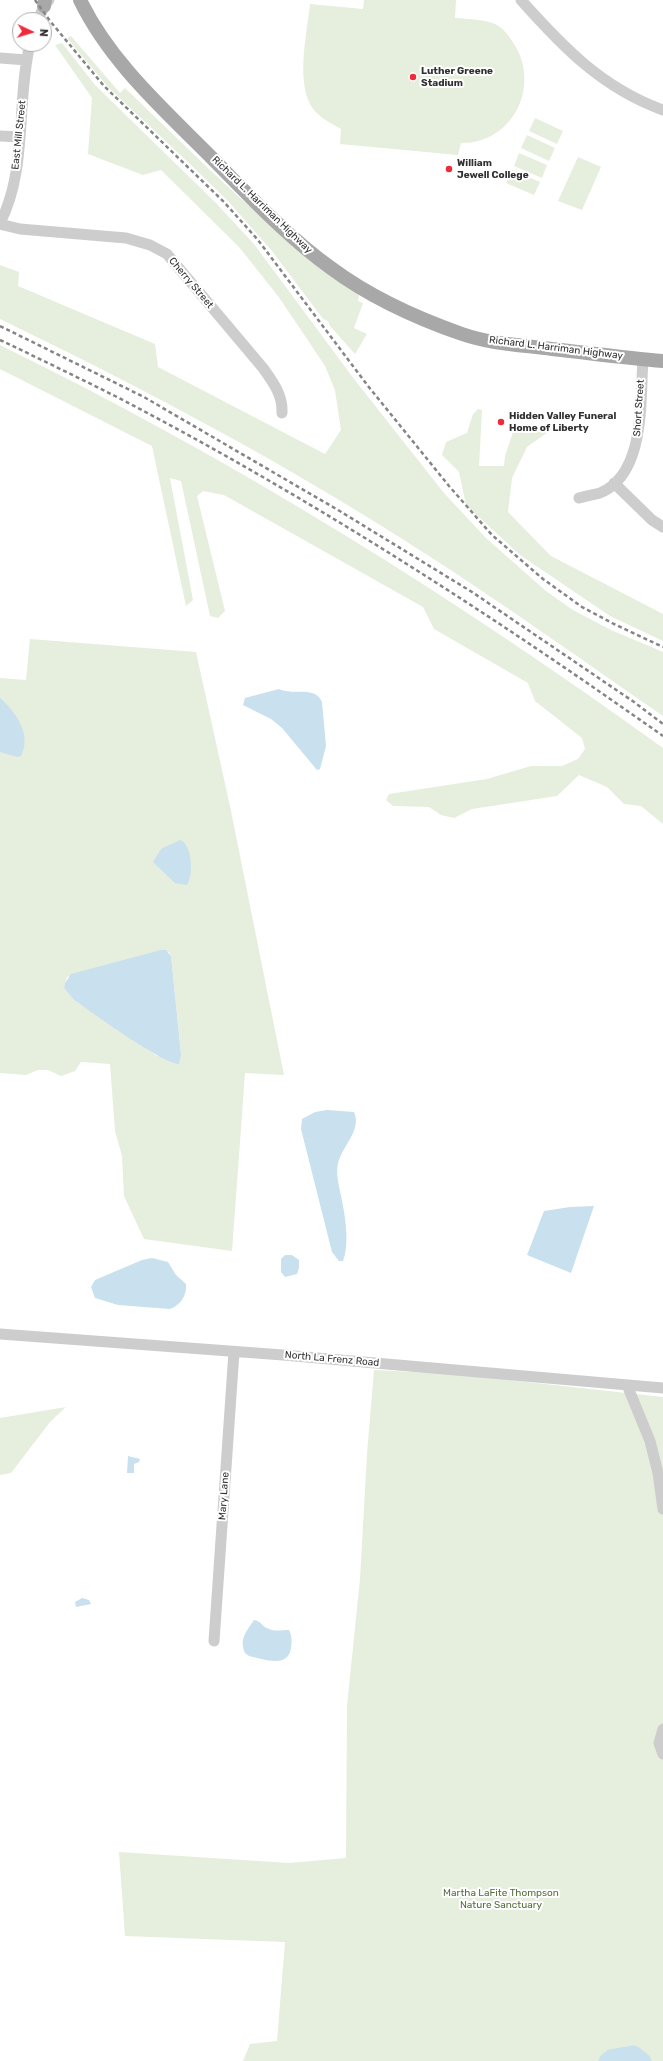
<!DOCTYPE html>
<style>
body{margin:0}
#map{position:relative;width:663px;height:2061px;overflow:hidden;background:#fff;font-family:Rubik,sans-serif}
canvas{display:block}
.north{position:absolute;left:12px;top:12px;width:40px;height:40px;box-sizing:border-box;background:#fff;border:1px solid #acacac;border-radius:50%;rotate:94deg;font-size:11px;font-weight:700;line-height:16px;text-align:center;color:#303030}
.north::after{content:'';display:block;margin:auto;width:14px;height:18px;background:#ee2b3d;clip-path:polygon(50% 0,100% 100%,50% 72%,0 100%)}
</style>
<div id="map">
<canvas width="663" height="2061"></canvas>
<div class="north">N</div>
</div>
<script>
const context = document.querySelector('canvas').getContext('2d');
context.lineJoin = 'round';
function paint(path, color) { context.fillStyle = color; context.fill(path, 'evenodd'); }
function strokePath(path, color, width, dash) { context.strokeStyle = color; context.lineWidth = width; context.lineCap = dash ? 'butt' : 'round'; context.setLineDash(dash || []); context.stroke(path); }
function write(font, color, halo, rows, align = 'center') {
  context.font = font + ' Rubik,sans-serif'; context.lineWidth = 4; context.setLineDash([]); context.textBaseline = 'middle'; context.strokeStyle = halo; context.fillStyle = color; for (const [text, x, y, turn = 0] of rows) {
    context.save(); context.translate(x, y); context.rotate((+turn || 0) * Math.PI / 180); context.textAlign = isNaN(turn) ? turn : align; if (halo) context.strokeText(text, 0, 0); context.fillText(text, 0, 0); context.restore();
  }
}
const green = new Path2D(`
 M364,0h92l-1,18c13,1 30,1 42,7 9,5 16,17 21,26 20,42 -9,93 -57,92l-3,12 -118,-11 1,-15c-8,-5 -17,-9 -23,-15 -25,-22 -11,-80 -8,-110l53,5z
 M71,36l49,57 5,-5 85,82 29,27 119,96 1,3 -1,5 5,2 -9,25 13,6 -12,20 -25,-28 -2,-5 -5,-2 -51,-68 -44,-50 -37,-36 -83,-78 -41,-49z
 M62,43l33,42 120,117 39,42 100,135 90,114 42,45 60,53 27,19 38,20 52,22v64c-78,-54 -155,-109 -234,-160 -137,-89 -282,-166 -429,-237v-54l19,7 -1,14 137,58 3,23 167,87 16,-24 -6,-40 -10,-24 -24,-36 -23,-34 -39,-49 -78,-77 -18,5 -55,-21 4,-56 -37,-53z
 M535,118l28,13 -6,13 -28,-13z
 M527,135l28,13 -6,13 -28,-13z
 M519,153l28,12 -5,13 -28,-12z
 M578,157l23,10 -19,43 -24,-9z
 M512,170l28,12 -6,13 -28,-12z
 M0,345c233,114 453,251 663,403v76l-22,-18 -17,-2 -17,-17 -28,-12 -22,21 -85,13 -18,9 -13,-3 -12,-8 -36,-1 -7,-6 3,-6 98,-15 44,-13h31l16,-7 7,-10 -3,-11 -47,-37 -7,-18 -94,-54 -11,-22 -199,-112 -21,-4 -6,5 28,115 -7,7 -8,-2 -29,-135 -11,-3 23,122 -7,6 -34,-160 -152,-77z
 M478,409l4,1 -3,56h25l1,-10 9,-27 13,-5 28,3 -28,20 -15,31 -4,34 43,44 112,58v27l-53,-25 -90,-61 -54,-50 -7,-33 -17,-17 4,-13 21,-9 6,-19z
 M30,639l166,13 35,159 53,264 -39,-2 -13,178 -88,-12 -20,-43 -2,-40 -7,-25 -5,-67 -29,-2 -6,9 -14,5 -13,-6h-10l-12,5 -26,-2v-395l26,2zM169,952l2,4 10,97 -24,3 -83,-56 -10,-12 3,-11z
 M374,1370l80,4 209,23v664h-420l7,-17 27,-3 8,-99 -160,-6 -6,-84 170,11 57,-5 1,-152 13,-127 7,-125z
 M66,1407l-16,15 -39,51 -11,2v-57z`);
const water = new Path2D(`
 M279,689c15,7 36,-4 43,13l4,44 -6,23 -3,1 -35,-42 -11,-9 -28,-14 2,-7z
 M0,698c16,14 32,37 21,58l-4,1 -17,-5z
 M180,840c12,4 14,35 7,45l-12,-2 -22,-21 8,-13z
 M161,950h5l5,6 10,98 -2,10c-18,-1 -86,-51 -105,-64l-10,-12 1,-5 6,-9z
 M327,1110l27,2c8,18 -11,33 -16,51 -3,14 3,29 5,43 3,16 6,40 0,55h-4l-7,-9 -31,-123 1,-10 13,-7z
 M594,1206l-23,67 -44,-18 17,-44 26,-4z
 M285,1255h7l7,5v8l-2,6 -12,3 -4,-5v-13z
 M152,1258l16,4 8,13 10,9c1,11 -5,21 -16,25l-52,-4 -23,-7 -4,-11 4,-7 47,-20z
 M128,1456l12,3 -1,3 -5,2v9h-7z
 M82,1598l7,2 2,4 -15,3 -1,-5z
 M254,1620c9,2 6,5 13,8 7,4 13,2 22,2 3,6 3,11 2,18 -3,21 -28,11 -42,8l-4,-3c-6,-14 1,-21 9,-33z`);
const river = new Path2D(`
 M606,2061l5,-4 23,-4 10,8`);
const minor = new Path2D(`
 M521,0c42,47 81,88 142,110
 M38,20l6,-14 5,-6
 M0,58l27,2
 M0,136l19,1
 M0,223c28,-54 16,-121 30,-179
 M0,224l20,5 106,9 24,7 17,9 96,114c10,14 20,27 19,45
 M614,483l38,37 11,7
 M579,498c6,-2 14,-3 21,-5 46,-19 40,-93 43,-134
 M0,1334l283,21 380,33
 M627,1385l23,56 8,32 5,36
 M214,1641l20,-289
 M663,1729l-4,14 4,11`);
const major = new Path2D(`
 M80,0c29,60 80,106 126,152 40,40 79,83 125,116 39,29 85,50 131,66 29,10 60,11 90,15 37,4 74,9 111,12
 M44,6l1,-6`);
const rail = new Path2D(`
 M35,0l15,21 54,65 120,116 34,38 110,146 81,100 43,49 51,44 39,28 32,17 49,23
 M0,326l144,71 194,113 134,82 162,110 29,22
 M0,340c38,18 77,37 115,56 191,99 373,216 548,340`);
const markers = [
 [413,77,4,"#ee2b3d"],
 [449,169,4,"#ee2b3d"],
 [501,422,4,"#ee2b3d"]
];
const poiNames = [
 ["Luther Greene",421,71],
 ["Stadium",421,83],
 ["William",457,163],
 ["Jewell College",457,175],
 ["Hidden Valley Funeral",509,416],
 ["Home of Liberty",509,428]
];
const streetNames = [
 ["East Mill Street",19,135,-84],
 ["Richard L. Harriman Highway",262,205,44],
 ["Cherry Street",191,283,50],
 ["Richard L. Harriman Highway",556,348,7],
 ["Short Street",639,408,-86],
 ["North La Frenz Road",332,1359,5],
 ["Mary Lane",224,1496,-86]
];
const parkNames = [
 ["Martha LaFite Thompson",501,1893],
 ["Nature Sanctuary",501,1905]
];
paint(green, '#e6eedd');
paint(water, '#c9e0ee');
strokePath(river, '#c9e0ee', 15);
strokePath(minor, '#cdcdcd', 11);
strokePath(major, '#a8a8a8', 14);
strokePath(rail, '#858585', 2.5, [4, 3]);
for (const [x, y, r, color] of markers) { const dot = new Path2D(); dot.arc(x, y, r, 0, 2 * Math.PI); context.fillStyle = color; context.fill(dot); strokePath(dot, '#fff', 1.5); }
write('bold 10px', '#303030', '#fff', poiNames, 'left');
write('10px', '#303030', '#fff', streetNames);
write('10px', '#546e3b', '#fff', parkNames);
</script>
